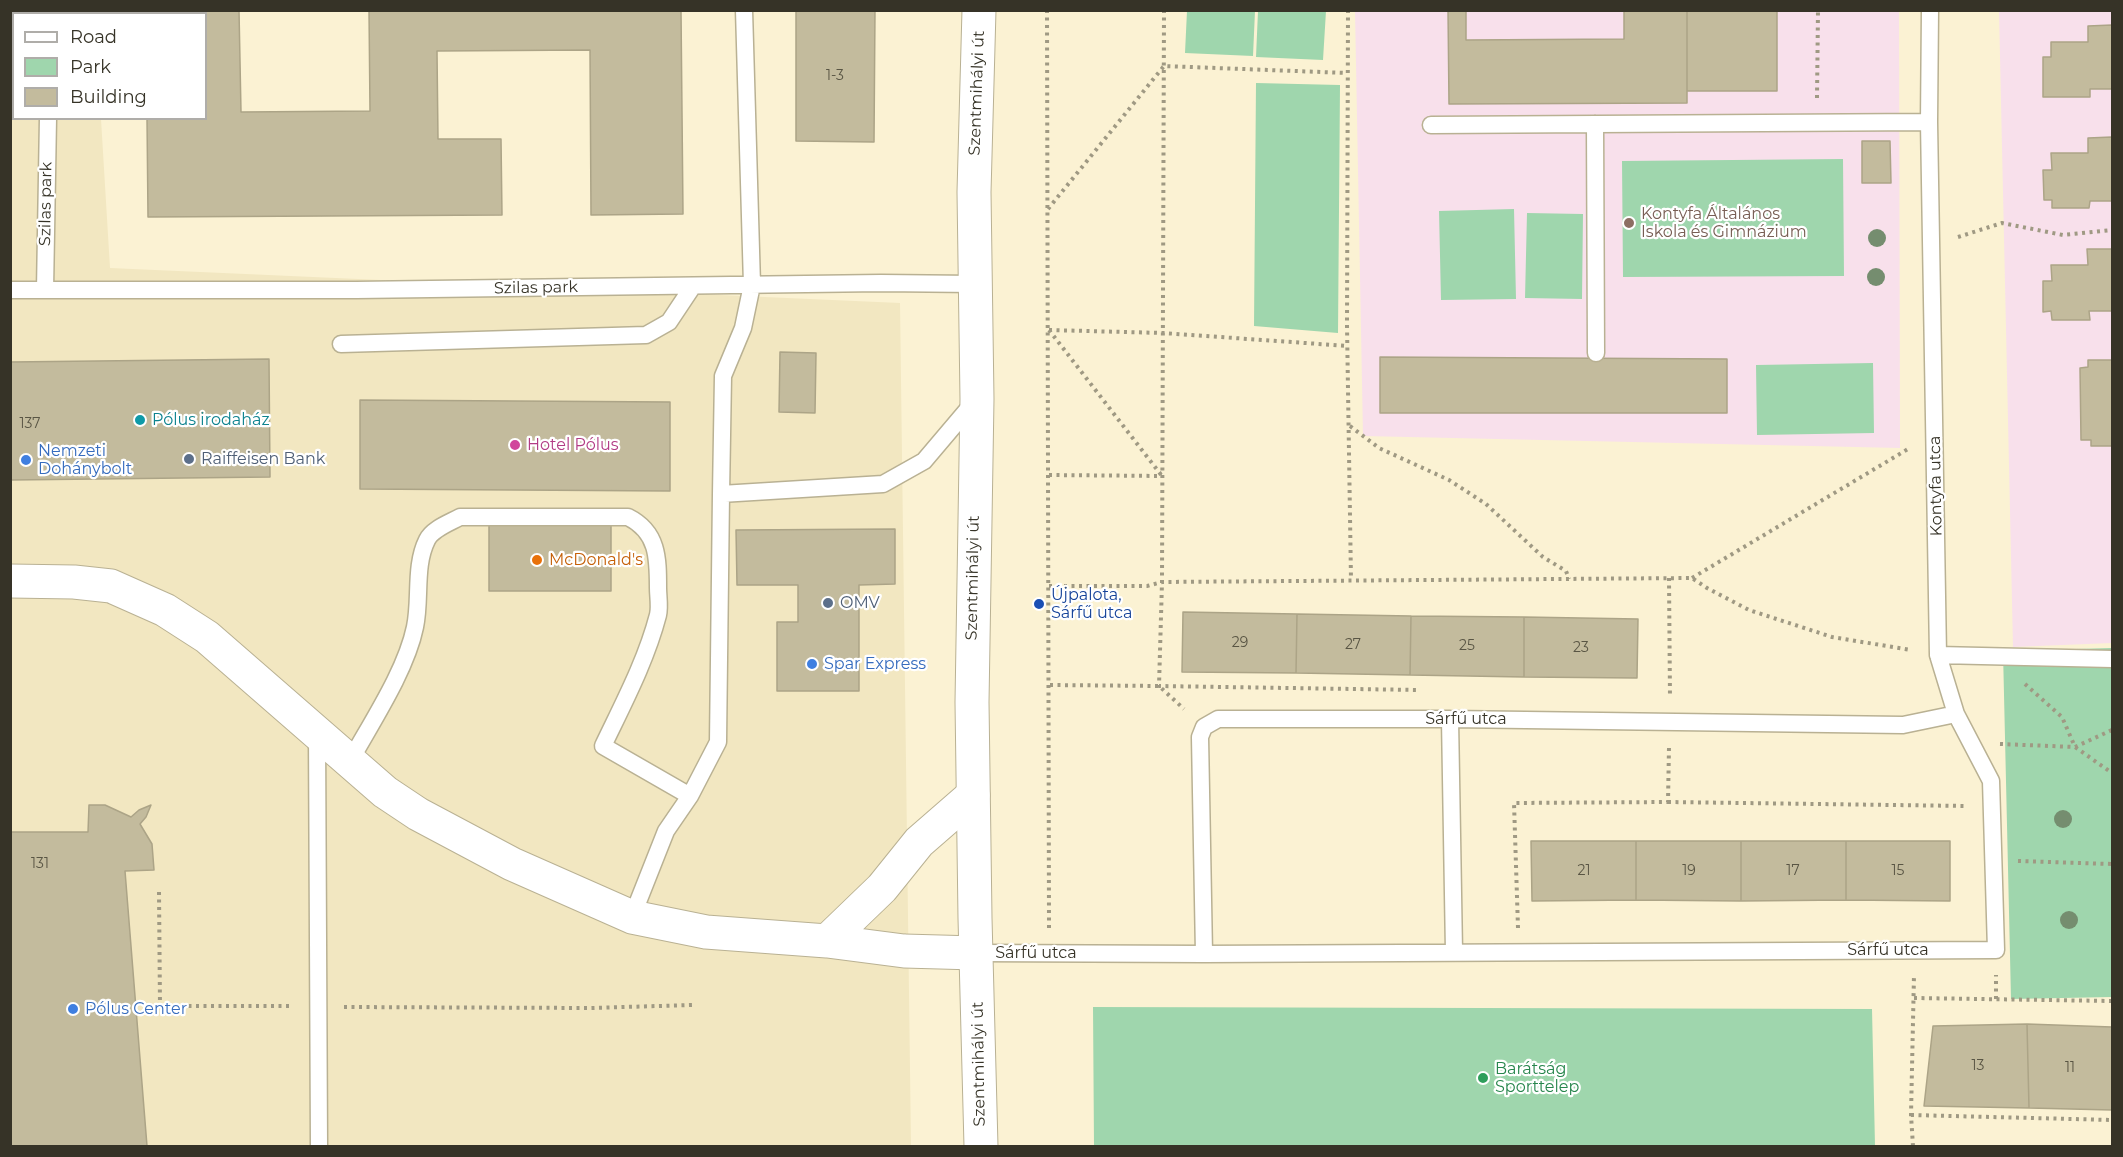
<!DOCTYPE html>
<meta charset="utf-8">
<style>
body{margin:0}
#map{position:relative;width:2123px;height:1157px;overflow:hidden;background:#fbf2d3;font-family:Montserrat,sans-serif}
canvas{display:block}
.frame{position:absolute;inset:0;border:12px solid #363327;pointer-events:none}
.legend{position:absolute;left:12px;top:12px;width:195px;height:108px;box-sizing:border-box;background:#fff;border:2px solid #afada9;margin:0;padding:8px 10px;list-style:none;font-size:18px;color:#363327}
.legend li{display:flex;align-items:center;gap:12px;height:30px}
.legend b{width:30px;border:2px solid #afada9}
</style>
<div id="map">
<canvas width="2123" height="1157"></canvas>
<div class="frame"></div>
<ul class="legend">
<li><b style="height:8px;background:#fff"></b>Road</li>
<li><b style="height:16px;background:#9fd6ad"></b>Park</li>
<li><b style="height:16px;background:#c3bb9d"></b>Building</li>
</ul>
</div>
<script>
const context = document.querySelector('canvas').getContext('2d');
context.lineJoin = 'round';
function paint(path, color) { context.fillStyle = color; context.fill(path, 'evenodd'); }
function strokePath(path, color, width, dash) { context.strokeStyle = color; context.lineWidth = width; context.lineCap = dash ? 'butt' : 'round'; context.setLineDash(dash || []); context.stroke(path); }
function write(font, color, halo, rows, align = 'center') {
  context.font = font + ' Montserrat,sans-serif'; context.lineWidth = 4.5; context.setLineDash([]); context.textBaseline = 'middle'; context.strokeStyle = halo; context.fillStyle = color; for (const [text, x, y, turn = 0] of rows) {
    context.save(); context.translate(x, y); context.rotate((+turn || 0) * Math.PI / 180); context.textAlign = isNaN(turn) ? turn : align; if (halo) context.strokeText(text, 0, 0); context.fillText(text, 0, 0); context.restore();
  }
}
const built = new Path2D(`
 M10,11h84v2l-80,1v104l87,1 9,149 790,35 11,843h-900z`);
const education = new Path2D(`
 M1355,11h544l1,437 -537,-12z
 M1999,11h113v632l-99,4z`);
const green = new Path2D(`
 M1187,11h68l-2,45 -68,-3z
 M1258,11h68l-3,49 -67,-3z
 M1256,83l84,2 -2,248 -84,-7z
 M1843,159l1,117 -221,1 -1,-116z
 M1514,209l2,90 -75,1 -2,-89z
 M1527,213l56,1 -1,85 -57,-1z
 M1873,363l1,70 -117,2 -1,-70z
 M2112,648v349l-101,2 -8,-348z
 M1093,1007l779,2 3,137h-781z`);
const building = new Path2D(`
 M146,10h93l2,102 129,-1 -1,-101h312l2,204 -92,1 -1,-165 -153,1 1,88h63l1,76 -354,2 -1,-99h59v-104h-60z
 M796,10h79l-1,132 -78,-1z
 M1448,10h18v30l158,-1v-29h63v93l-238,1z
 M1687,10h90v81h-90z
 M2112,25v64h-22v8h-47v-40h8v-15h37v-16z
 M2112,137v64h-22l-1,7h-37v-8h-8l-1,-30h9l-1,-17h37v-15z
 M1862,141h28l1,42h-29z
 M2087,249h25v62h-23l1,9h-38l-1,-9 -8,1v-31h9l-1,-16h37z
 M780,352l36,1 -1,60 -36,-1z
 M1380,357l347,2v54h-347z
 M269,359l1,118 -260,3v-118z
 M2088,360h24v86h-21v-6h-10l-1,-72 8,-1z
 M360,400l310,2v89l-310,-2z
 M611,523v68h-122v-67z
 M895,529v55l-36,1v106h-82v-69h21v-37h-61l-1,-55z
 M1183,612l114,2 -1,59 -114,-1z
 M1297,614l114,2 -1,59 -114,-2z
 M1411,616l113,1v60l-114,-2z
 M1524,617l114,2 -1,59 -113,-1z
 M89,805h16l26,12 8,-7 12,-5 -5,12 -6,7 12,20 2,26 -29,1 22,275h-137v-314h78z
 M1531,841h105v59l-104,1z
 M1636,841h105v60l-105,-1z
 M1741,841h105v59l-105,1z
 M1846,841h104v60l-104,-1z
 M2027,1024l2,84 -105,-2 9,-80z
 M2027,1024l85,3v83l-83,-2z`);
const path = new Path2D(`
 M1047,10l2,918
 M1164,10l-2,572 -3,104 260,4
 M1348,10l-1,316 4,254
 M1817,98l1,-88
 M1048,209l116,-143 183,7
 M1958,237l44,-14 61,12 49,-5
 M1049,330l114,3 185,13
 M1049,330l113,146
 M1350,426l29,22 70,32 37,24 57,53 23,14 3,8
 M1049,475l113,1
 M1669,578l1,120
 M1692,578l216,-129
 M1049,586h98l15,-4 530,-4 15,10 42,22 83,27 79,13
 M2025,684l37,33 13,30 37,26
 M1050,685l109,1 25,23
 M2000,744l75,3 37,-17
 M1668,802l299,4
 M2018,861l94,3
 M159,892l1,114h132
 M1518,928l-4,-125 154,-1 1,-55
 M1914,998l198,3
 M1996,999v-24
 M344,1007l247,1 101,-3
 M1911,1115l201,5
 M1913,1146l-2,-31 3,-140`);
const service = new Path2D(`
 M49,14v-4
 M1595,124l1,229
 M1431,125l498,-3
 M10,290h346l525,-7 94,1
 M45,290l3,-172
 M341,344l305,-9 23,-13 24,-36
 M721,494l2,-118 20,-48 9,-43 -8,-275
 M1938,655l174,4
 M1450,719l4,233
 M317,733l2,413
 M349,763c22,-40 57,-92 66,-136 6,-28 -1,-61 12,-87 5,-11 22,-17 33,-23h168c30,15 30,41 30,71 0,8 2,19 0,27 -12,46 -35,89 -55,131l87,50
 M632,917l34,-86 24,-35 28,-54 3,-248 162,-10 41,-23 50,-59
 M976,953l228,1 792,-4 -5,-169 -35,-67 -18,-59 -9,-533 1,-112
 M1204,954l-4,-217 4,-10 14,-8h232l453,6 53,-11`);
const minor = new Path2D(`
 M10,581l64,1 37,4 54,24 42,27 178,155 33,22 94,50 120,53 74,15 121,9 77,10 72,2
 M827,941l55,-53 37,-46 54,-47`);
const secondary = new Path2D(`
 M979,10l-5,182 3,207 -5,303 3,216 6,228`);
const trees = [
 [1877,238],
 [1876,277],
 [2063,819],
 [2069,920]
];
const markers = [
 [1629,223,6,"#8d6e63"],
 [140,420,6,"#0f9aa8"],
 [515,445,6,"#d1479c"],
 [189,459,6,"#5c6f8a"],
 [26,460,6,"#3f7fe0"],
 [537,560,6,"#e8710a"],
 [828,603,6,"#5c6f8a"],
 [1039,604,6,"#1a4fb4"],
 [812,664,6,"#3f7fe0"],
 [73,1009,6,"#3f7fe0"],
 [1483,1078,6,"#2e9e5b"]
];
const numberNames = [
 ["1-3",835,76],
 ["137",30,424],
 ["29",1240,643],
 ["27",1353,645],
 ["25",1467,646],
 ["23",1581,648],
 ["131",40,864],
 ["21",1584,871],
 ["19",1689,871],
 ["17",1793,871],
 ["15",1898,871],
 ["13",1978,1066],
 ["11",2070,1068]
];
const streetNames = [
 ["Szentmihályi út",977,93,-88],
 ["Szilas park",46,204,-89],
 ["Szilas park",536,288,-1],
 ["Kontyfa utca",1936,486,-91],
 ["Szentmihályi út",973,578,-89],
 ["Sárfű utca",1466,719],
 ["Sárfű utca",1888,950],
 ["Sárfű utca",1036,953],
 ["Szentmihályi út",979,1064,-91]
];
const educationNames = [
 ["Kontyfa Általános",1641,214],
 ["Iskola és Gimnázium",1641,232]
];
const cultureNames = [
 ["Pólus irodaház",152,420]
];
const hotelNames = [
 ["Hotel Pólus",527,445]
];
const shopNames = [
 ["Nemzeti",38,451],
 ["Dohánybolt",38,469],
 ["Spar Express",824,664],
 ["Pólus Center",85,1009]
];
const serviceNames = [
 ["Raiffeisen Bank",201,459],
 ["OMV",840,603]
];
const foodNames = [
 ["McDonald's",549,560]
];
const transitNames = [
 ["Újpalota,",1051,595],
 ["Sárfű utca",1051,613]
];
const leisureNames = [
 ["Barátság",1495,1069],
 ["Sporttelep",1495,1087]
];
paint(built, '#f2e7c1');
paint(education, '#f8e0eb');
paint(green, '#9fd6ad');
paint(building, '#c3bb9d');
strokePath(building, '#aca487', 1.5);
strokePath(service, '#b9b193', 19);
strokePath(minor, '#b9b193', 35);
strokePath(secondary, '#b9b193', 35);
strokePath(path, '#9f9983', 4, [3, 4.5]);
strokePath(service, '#fff', 16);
strokePath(minor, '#fff', 33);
strokePath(secondary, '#fff', 33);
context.fillStyle = '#758d6f';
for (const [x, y] of trees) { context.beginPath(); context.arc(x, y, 9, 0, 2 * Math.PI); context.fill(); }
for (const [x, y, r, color] of markers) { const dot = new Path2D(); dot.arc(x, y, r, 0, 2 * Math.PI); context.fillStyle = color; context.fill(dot); strokePath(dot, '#fff', 2); }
write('14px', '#595544', null, numberNames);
write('16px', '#363327', '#fff', streetNames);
write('16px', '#785e54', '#fff', educationNames, 'left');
write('16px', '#0d838f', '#fff', cultureNames, 'left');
write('16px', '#b23c85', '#fff', hotelNames, 'left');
write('16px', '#366cbe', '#fff', shopNames, 'left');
write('16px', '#4e5e75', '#fff', serviceNames, 'left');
write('16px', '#c56008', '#fff', foodNames, 'left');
write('16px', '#164399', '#fff', transitNames, 'left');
write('16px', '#27864d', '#fff', leisureNames, 'left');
</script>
